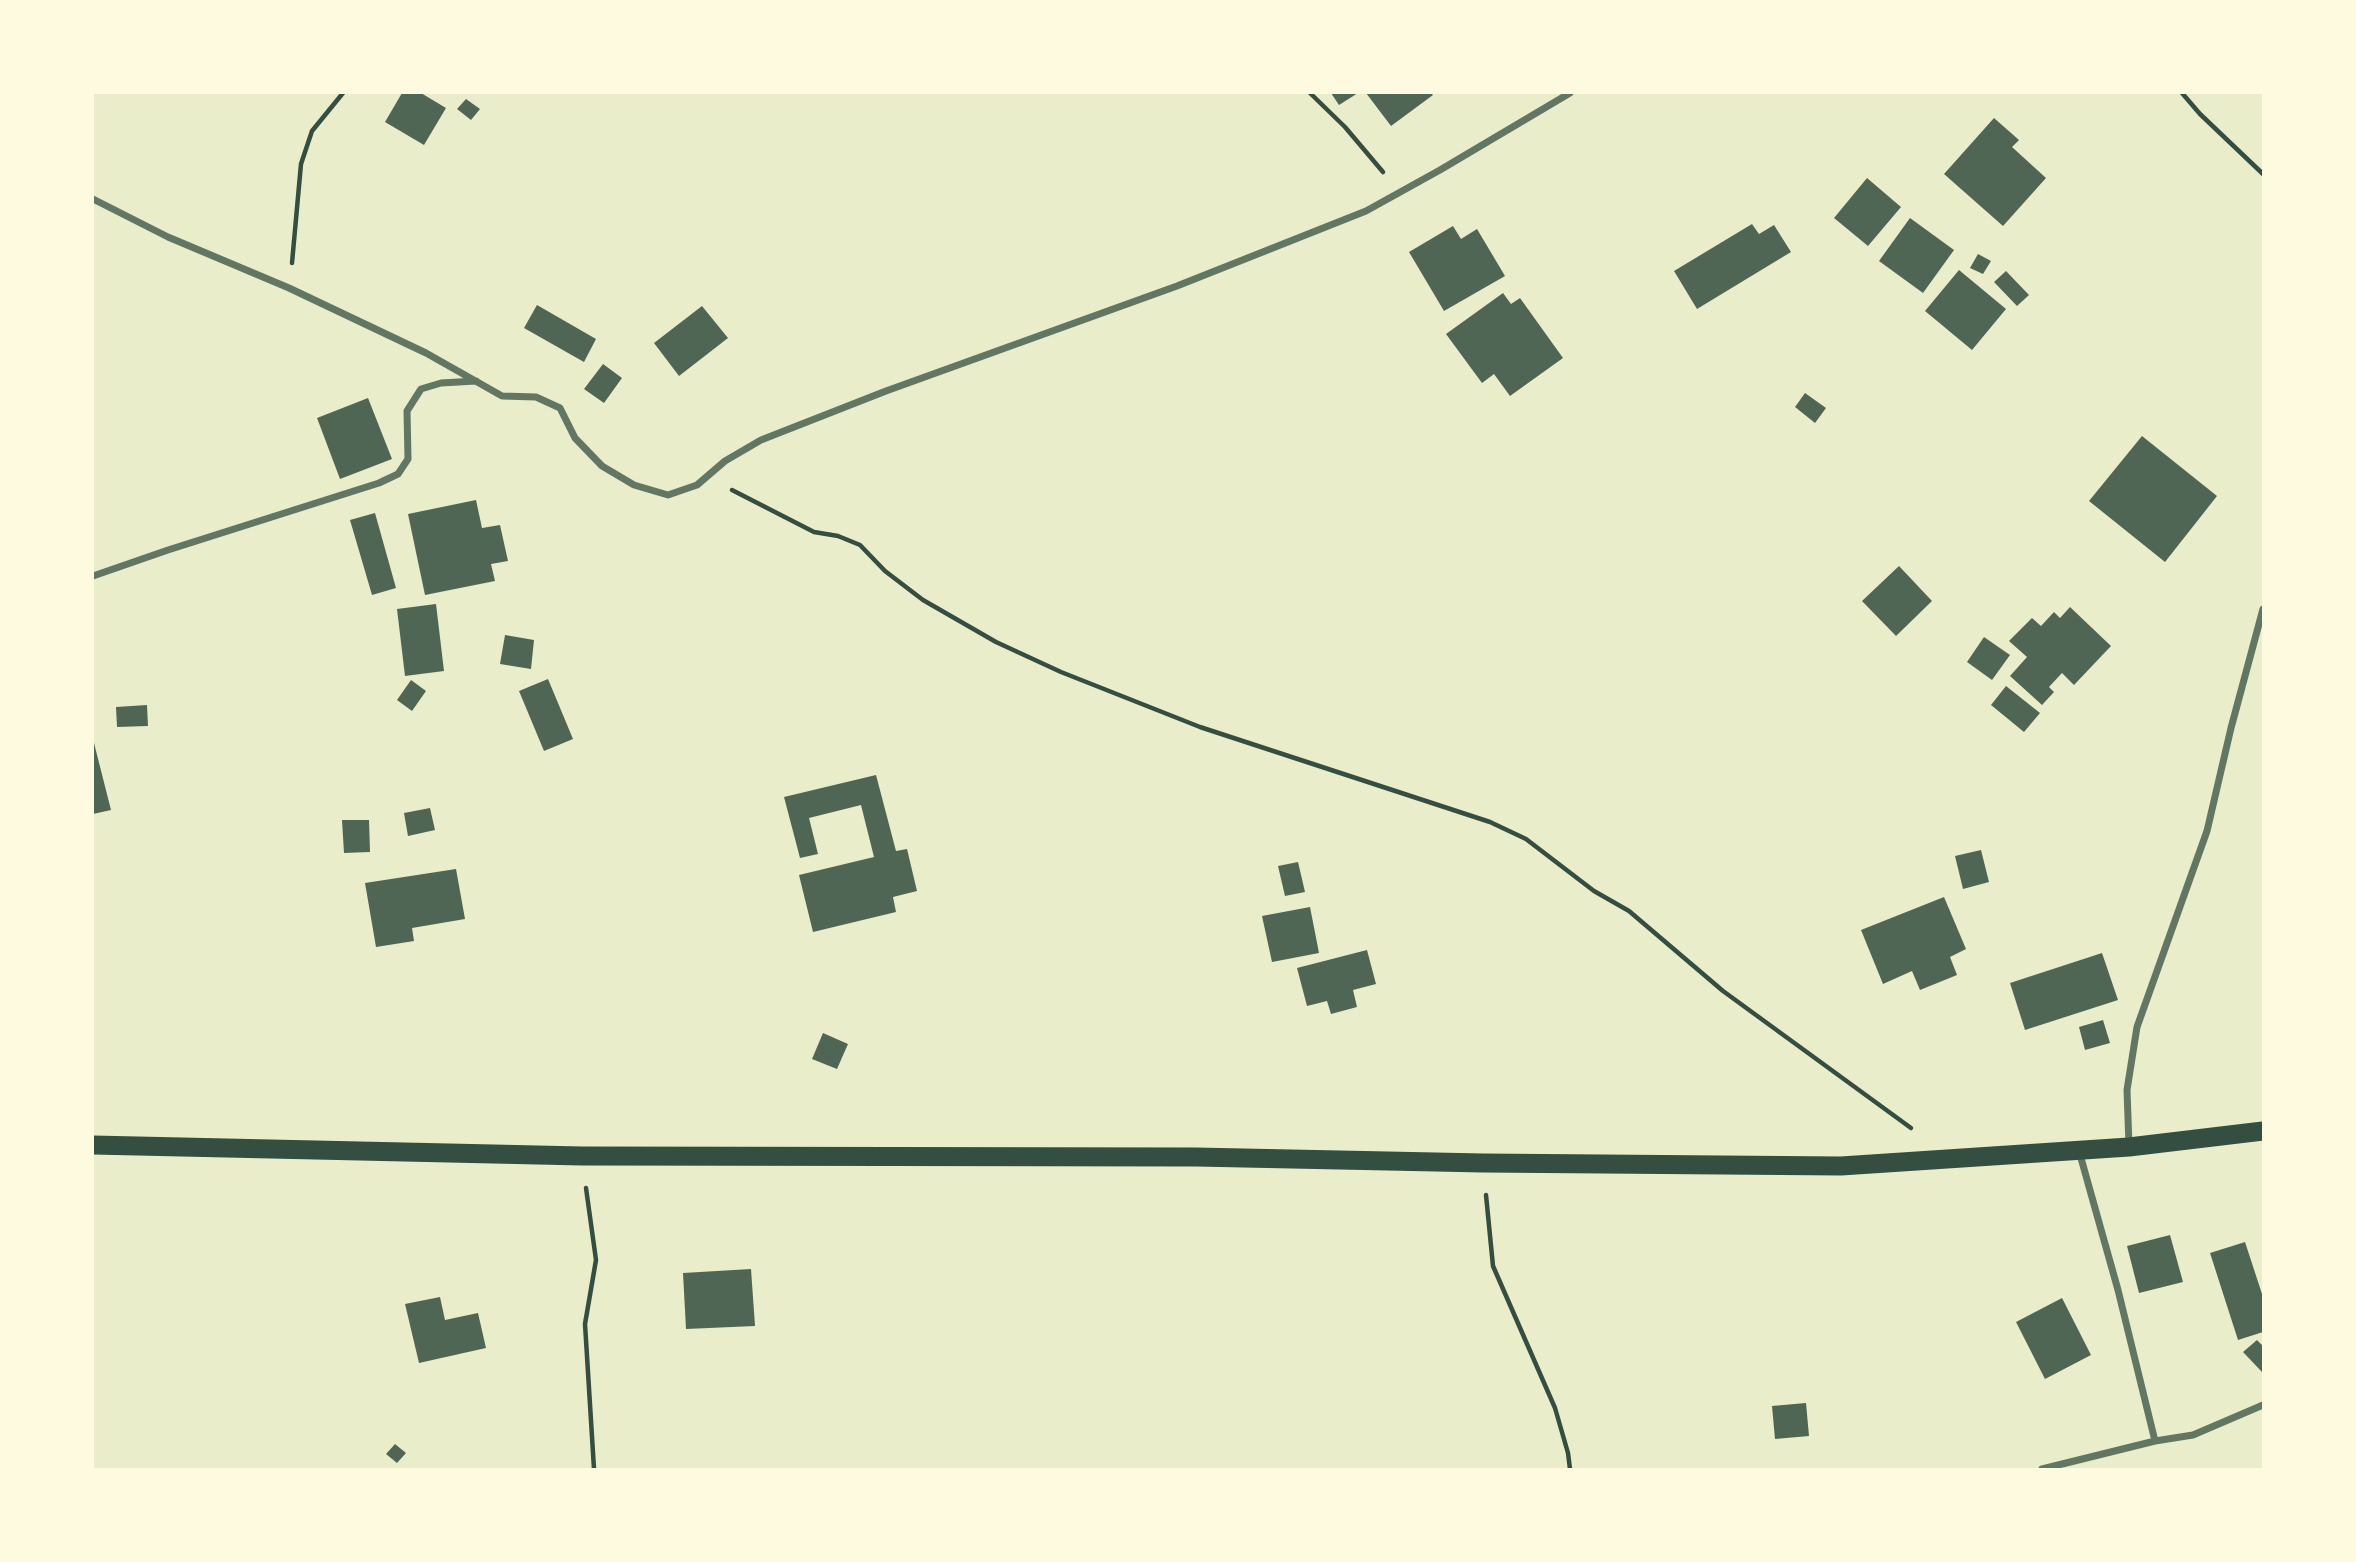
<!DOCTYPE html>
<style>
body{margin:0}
#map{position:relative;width:2356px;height:1562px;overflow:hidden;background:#e9edc9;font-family:Signika,sans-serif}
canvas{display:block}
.frame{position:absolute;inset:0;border:94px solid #fefae0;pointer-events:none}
</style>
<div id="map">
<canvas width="2356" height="1562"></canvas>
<div class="frame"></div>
</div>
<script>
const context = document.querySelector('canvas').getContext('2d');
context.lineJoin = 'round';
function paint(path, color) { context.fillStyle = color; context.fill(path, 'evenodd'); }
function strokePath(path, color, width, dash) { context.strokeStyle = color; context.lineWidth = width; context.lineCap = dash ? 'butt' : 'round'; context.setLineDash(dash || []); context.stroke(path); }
const building = new Path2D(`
 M402,93h19l25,15 -22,37 -39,-23z
 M1331,93h27l-19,12z
 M1366,93h65l2,2 -42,31z
 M466,99l14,10 -9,11 -14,-11z
 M1994,118l25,22 -7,7 34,31 -43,48 -59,-52z
 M1867,178l34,29 -33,39 -34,-28z
 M1910,218l44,32 -31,43 -44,-32z
 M1752,224l7,10 15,-9 17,27 -94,57 -23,-38z
 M1453,226l8,13 16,-10 28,47 -61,35 -35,-59z
 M1978,254l13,7 -8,13 -13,-6z
 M1959,270l47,39 -34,41 -47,-39z
 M2006,271l23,24 -12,11 -23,-24z
 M1503,293l8,11 9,-6 43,60 -53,38 -16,-22 -12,9 -36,-49z
 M537,305l59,34 -12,23 -60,-34z
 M702,306l26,32 -49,38 -25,-33z
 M603,364l19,14 -18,25 -20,-14z
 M1805,393l21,15 -11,15 -20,-16z
 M368,398l24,61 -52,20 -23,-61z
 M2142,436l75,60 -52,66 -76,-61z
 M476,500l6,28 18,-3 8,36 -17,3 4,17 -70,14 -17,-81z
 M375,513l21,75 -24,7 -22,-75z
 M1899,566l33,35 -36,35 -34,-35z
 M436,604l8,67 -39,5 -8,-67z
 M2070,607l41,39 -37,39 -12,-12 -13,14 5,5 -12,13 -32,-29 17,-19 -18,-16 23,-23 9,8 13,-14 6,6z
 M505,635l29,5 -3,29 -31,-5z
 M1984,637l26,18 -18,25 -25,-18z
 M548,679l25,60 -29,12 -25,-60z
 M411,680l15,11 -14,20 -15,-11z
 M2006,686l34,27 -16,19 -33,-27z
 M147,705l1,21 -31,1 -1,-20z
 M93,739l18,71 -18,4z
 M876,775l20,76 11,-2 10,42 -24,6 3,15 -83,20 -14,-57 75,-18 -13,-52 -52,13 9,36 -18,4 -16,-61z
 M430,808l5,22 -27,6 -4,-23z
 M342,820h27l1,32 -26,1z
 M1981,850l8,32 -26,7 -8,-33z
 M1298,862l7,30 -20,4 -7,-30z
 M456,869l9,50 -53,9 2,13 -38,6 -11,-64z
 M1944,897l22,52 -16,8 7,18 -37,15 -8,-19 -29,13 -22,-54z
 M1310,907l9,46 -47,9 -10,-46z
 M1367,950l9,34 -23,6 4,17 -26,7 -4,-13 -20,5 -10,-38z
 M2102,953l16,47 -93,30 -15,-47z
 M2103,1020l7,23 -25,7 -6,-23z
 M823,1033l25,11 -11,25 -25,-10z
 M2170,1235l13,47 -44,11 -12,-47z
 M2245,1242l18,55v35l-25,8 -28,-87z
 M751,1269l4,57 -69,3 -3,-56z
 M440,1297l5,23 33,-7 8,35 -67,15 -14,-59z
 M2062,1298l29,57 -46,24 -29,-57z
 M2257,1340l6,6 -1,26 -19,-20z
 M1806,1403l3,33 -34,3 -3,-33z
 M395,1444l11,9 -9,10 -11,-9z`);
const path = new Path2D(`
 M1310,93l35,34 38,45
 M2182,93l18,21 63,60
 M292,263l9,-99 11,-33 31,-38
 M732,490l82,42 24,4 22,9 25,26 38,29 73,42 65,30 139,55 290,95 36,17 68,52 35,20 94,80 188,137
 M586,1188l10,72 -11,64 9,145
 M1486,1195l7,71 62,142 13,45 2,16`);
const minor = new Path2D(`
 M93,199l75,38 121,51 137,65 76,43 34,1 24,11 15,30 27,28 32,19 34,10 29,-10 28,-24 36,-21 125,-49 291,-105 189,-75 74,-41 130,-77
 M93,576l75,-26 211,-67 19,-9 10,-15 -1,-48 14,-22 20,-6 35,-2
 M2129,1146l-2,-56 10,-63 70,-196 24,-103 32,-119
 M2079,1151l39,139 37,151
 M2042,1469l113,-28 38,-6 70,-30`);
const trunk = new Path2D(`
 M93,1145l489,11 614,1 287,6 358,3 288,-19 134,-16`);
paint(building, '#4f6655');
strokePath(path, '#344e41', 4.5);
strokePath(minor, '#617663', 7);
strokePath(trunk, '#344e41', 19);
</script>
